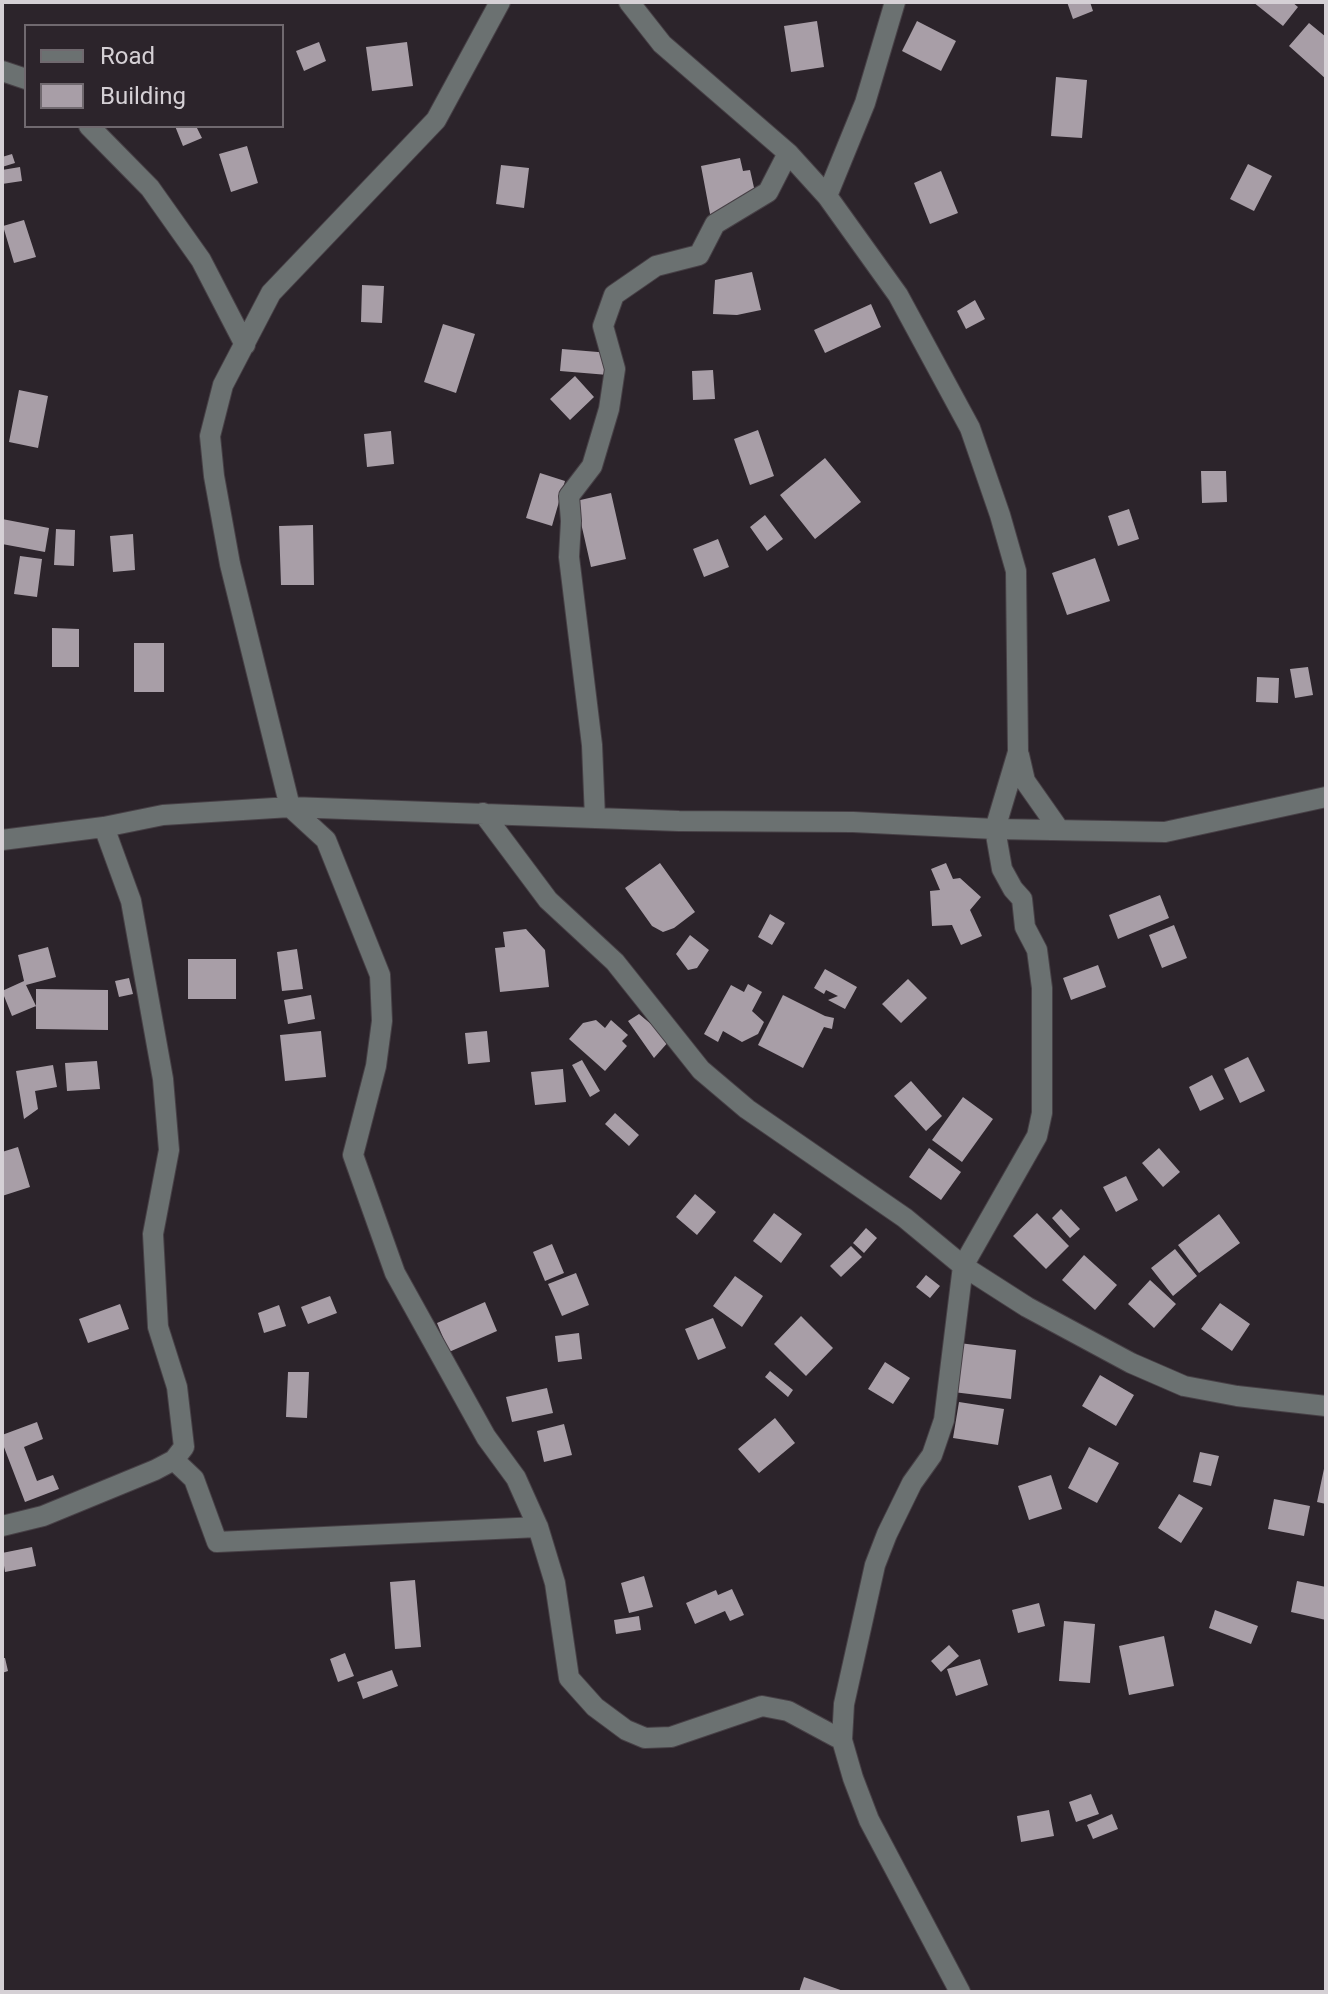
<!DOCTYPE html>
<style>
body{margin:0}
#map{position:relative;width:1328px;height:1994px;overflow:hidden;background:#2c242b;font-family:Roboto,sans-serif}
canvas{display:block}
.frame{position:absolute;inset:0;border:4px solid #d5d0d5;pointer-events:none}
.legend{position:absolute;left:24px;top:24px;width:260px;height:104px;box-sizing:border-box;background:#2c242b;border:2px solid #70696f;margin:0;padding:10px 14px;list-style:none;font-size:24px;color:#d5d0d5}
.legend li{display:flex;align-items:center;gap:16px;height:40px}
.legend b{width:40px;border:2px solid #70696f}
</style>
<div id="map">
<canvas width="1328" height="1994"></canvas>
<div class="frame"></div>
<ul class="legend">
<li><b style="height:10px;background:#6b7171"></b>Road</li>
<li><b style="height:22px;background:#a89ea7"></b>Building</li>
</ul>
</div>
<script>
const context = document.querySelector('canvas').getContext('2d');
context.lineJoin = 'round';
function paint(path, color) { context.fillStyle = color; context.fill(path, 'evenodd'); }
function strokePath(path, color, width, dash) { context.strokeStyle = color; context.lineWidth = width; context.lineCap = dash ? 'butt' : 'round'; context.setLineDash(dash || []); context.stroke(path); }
const building = new Path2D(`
 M1067,2h23l3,9 -20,8z
 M1253,2h39l6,5 -15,19z
 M817,21l7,46 -33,5 -7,-46z
 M917,21l39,20 -15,30 -39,-20z
 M1309,23l17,14v42l-37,-33z
 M319,42l7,19 -22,10 -8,-20z
 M407,42l6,44 -41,5 -6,-44z
 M1056,77l31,3 -5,58 -31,-2z
 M175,126h21l6,12 -19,8z
 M247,146l11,37 -27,9 -12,-38z
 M12,154l3,9 -13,4v-10z
 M740,158l3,13 7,-1 5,22 -44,27 -10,-53z
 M1248,164l24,12 -18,35 -24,-12z
 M501,165l28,3 -5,40 -28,-4z
 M20,167l2,14 -20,3v-14z
 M941,171l17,42 -28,11 -16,-41z
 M24,220l12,37 -22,6 -11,-37z
 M752,272l9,38 -24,5 -24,-1 2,-34z
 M362,285l22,1 -2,37 -21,-1z
 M975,300l10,19 -19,10 -9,-18z
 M871,304l10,23 -56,26 -11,-23z
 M443,324l32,10 -19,59 -32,-11z
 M562,349l48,4 -2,22 -48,-4z
 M713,370l2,29 -22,1 -1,-29z
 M575,376l19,21 -24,23 -20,-21z
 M19,390l29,6 -10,52 -29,-6z
 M758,430l16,46 -24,9 -16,-46z
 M391,431l3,33 -27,3 -3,-33z
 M825,458l36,44 -46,37 -35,-44z
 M1201,471h25l1,31 -25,1z
 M540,473l25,8 -13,45 -26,-8z
 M611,493l15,66 -35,8 -15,-66z
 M1129,509l10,30 -21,7 -10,-30z
 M765,515l18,24 -16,12 -17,-24z
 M2,519l47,9 -4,24 -43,-8z
 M313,525l1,60h-33l-2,-59z
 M56,529l19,1 -1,36 -20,-1z
 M133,534l2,36 -22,2 -3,-36z
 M718,539l11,28 -25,10 -11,-28z
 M20,556l22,3 -5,38 -23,-3z
 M1095,558l15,43 -43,14 -15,-42z
 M52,628l27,1v38h-27z
 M134,643h30v49h-30z
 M1308,667l5,28 -18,3 -5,-29z
 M1257,677l22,1 -1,25 -22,-1z
 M660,863l35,49 -21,16 -11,4 -11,-6 -27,-38z
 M946,863l7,16 7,-1 21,19 -11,13 12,26 -21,9 -9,-20 -20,1 -2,-35 10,-1 -9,-21z
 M1160,895l9,23 -51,21 -9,-24z
 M770,914l15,9 -13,22 -14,-8z
 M1174,925l13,33 -25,10 -13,-33z
 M526,929l19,21 4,37 -49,5 -5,-44 10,-1 -2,-15z
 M690,935l19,15 -12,18 -9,2 -12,-16z
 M48,947l8,30 -30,8 10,21 -24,10 -10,-25 22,-10 -6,-26z
 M297,949l6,40 -21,2 -5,-39z
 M188,959h48v40h-48z
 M1098,965l8,22 -35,13 -8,-22z
 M825,969l32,18 -12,22 -17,-9 10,-4 -12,-6 -2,4 -10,-6z
 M129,978l4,16 -14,3 -4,-16z
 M908,979l19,19 -26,25 -19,-19z
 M748,984l14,8 -10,19 12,11 -6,12 -16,8 -19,-11 -5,11 -14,-8 27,-49 13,7z
 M36,989l72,1v40l-72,-1z
 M311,995l4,24 -27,5 -4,-24z
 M783,995l42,21 9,2 -2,11 -8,-2 -21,41 -45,-23z
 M639,1014l31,26 -16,18 -26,-37z
 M596,1020l9,8 6,-8 17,15 -6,6 5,5 -22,25 -36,-32 14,-16z
 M321,1031l5,46 -41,4 -5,-46z
 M487,1031l3,31 -22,2 -3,-31z
 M1248,1057l17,34 -25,12 -16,-34z
 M582,1060l18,31 -10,6 -18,-32z
 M97,1061l3,28 -33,2 -2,-28z
 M53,1065l4,22 -22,4 3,18 -14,10 -8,-48z
 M563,1069l3,33 -31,3 -4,-33z
 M1212,1075l12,24 -24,12 -11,-24z
 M911,1081l31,35 -16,15 -32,-35z
 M963,1097l30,22 -31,43 -30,-22z
 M615,1113l24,22 -10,11 -24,-22z
 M18,1147l12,40 -28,9v-44z
 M929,1148l32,24 -20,28 -32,-23z
 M1159,1148l21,24 -17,15 -21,-24z
 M1126,1176l12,24 -22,12 -13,-25z
 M695,1194l21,18 -19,23 -21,-18z
 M1061,1209l19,20 -10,9 -18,-20z
 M774,1213l28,21 -21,29 -28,-22z
 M1037,1213l32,33 -23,23 -33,-33z
 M1219,1214l21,29 -41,30 -21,-28z
 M866,1228l11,10 -13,15 -11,-10z
 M552,1244l12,29 -19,8 -12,-29z
 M851,1246l11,11 -21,20 -11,-11z
 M1175,1249l22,27 -24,20 -22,-28z
 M1084,1255l33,30 -22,25 -33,-30z
 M576,1273l13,32 -27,11 -14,-32z
 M926,1275l14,11 -10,12 -14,-11z
 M735,1276l28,20 -21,31 -29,-21z
 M1150,1280l26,24 -22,24 -26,-24z
 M330,1296l7,17 -29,11 -7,-17z
 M485,1302l12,29 -48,21 -12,-29z
 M1220,1303l30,21 -18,27 -31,-22z
 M120,1304l9,25 -41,14 -9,-24z
 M279,1305l7,21 -22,7 -6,-20z
 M801,1316l32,32 -27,28 -32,-32z
 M713,1318l13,30 -28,12 -13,-31z
 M579,1333l3,26 -24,3 -3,-26z
 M959,1343l57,7 -5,49 -58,-7z
 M885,1362l25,16 -17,26 -25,-15z
 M770,1371l23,19 -5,7 -23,-20z
 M288,1372h21l-2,46 -21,-1z
 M1100,1375l34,20 -18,31 -34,-20z
 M547,1388l6,25 -41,9 -6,-25z
 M959,1402l45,7 -6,36 -45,-7z
 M775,1418l20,25 -36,30 -21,-24z
 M37,1422l6,17 -19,8 13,34 16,-6 6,14 -34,13 -23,-60v-7z
 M564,1424l8,31 -28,7 -7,-31z
 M1089,1447l30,16 -22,40 -29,-15z
 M1200,1452l19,4 -8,30 -18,-4z
 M1325,1464l1,1v39l-9,-2z
 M1051,1475l11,34 -33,11 -11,-34z
 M1179,1494l24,14 -22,35 -23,-15z
 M1274,1499l36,7 -6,30 -36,-7z
 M32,1547l4,19 -31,6 -3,-19z
 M644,1576l9,31 -24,6 -8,-30z
 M415,1580l6,67 -26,2 -5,-67z
 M1297,1581l29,6v33l-35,-8z
 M732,1589l12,26 -14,6 -5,-10 -30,13 -9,-21 30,-13 2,5z
 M1039,1603l6,23 -27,7 -6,-23z
 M1215,1610l43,16 -7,18 -42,-16z
 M639,1616l2,14 -25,4 -2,-14z
 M1064,1621l31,3 -5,59 -31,-2z
 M1164,1636l10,50 -45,9 -10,-49z
 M949,1645l10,11 -18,16 -10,-11z
 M345,1653l9,23 -16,6 -8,-23z
 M2,1658h3l3,13 -6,2z
 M980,1659l8,26 -32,11 -9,-27z
 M392,1670l6,16 -35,13 -6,-17z
 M1091,1794l8,20 -23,8 -7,-20z
 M1049,1810l5,26 -33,6 -4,-26z
 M1112,1814l6,15 -25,10 -6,-14z
 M804,1977l42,15h-47z`);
const minor = new Path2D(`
 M500,2l-64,118 -165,173 -48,92 -13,51 4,40 16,88 60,243 36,33 54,135 2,46 -6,45 -23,89 42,118 91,164 30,41 22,49 17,56 14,95 26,29 31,23 19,8 26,-1 91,-31 26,5 54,29
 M629,2l33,42 126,109 39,43 71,99 72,133 30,87 16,56 2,181 -23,77 7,40 11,20 9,10 3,28 12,23 5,38v125l-5,23 -74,130 -19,154 -12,35 -20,28 -25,51 -12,31 -31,139 -2,36 11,38 16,42 91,172
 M2,71l24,8
 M89,126l61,62 51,72 44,85
 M827,196l38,-93 30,-101
 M1019,755l6,26 33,47
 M483,813l65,87 67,62 86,108 46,39 158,109 58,48 64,41 104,56 53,23 53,10 89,10
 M595,818l-3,-73 -23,-188 2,-36 -2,-25 23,-30 17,-57 6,-40 -12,-43 11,-31 42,-29 43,-11 16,-31 53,-32 20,-39
 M2,840l102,-13 59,-12 127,-8 389,14 174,1 142,7 170,3 161,-35
 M174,1460l20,19 23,63 321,-15
 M2,1526l41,-10 112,-46 19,-10 10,-13 -7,-60 -19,-60 -5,-93 16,-84 -6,-71 -32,-178 -27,-74`);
paint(building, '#a89ea7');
strokePath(minor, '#474046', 22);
strokePath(minor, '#6b7171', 20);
</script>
